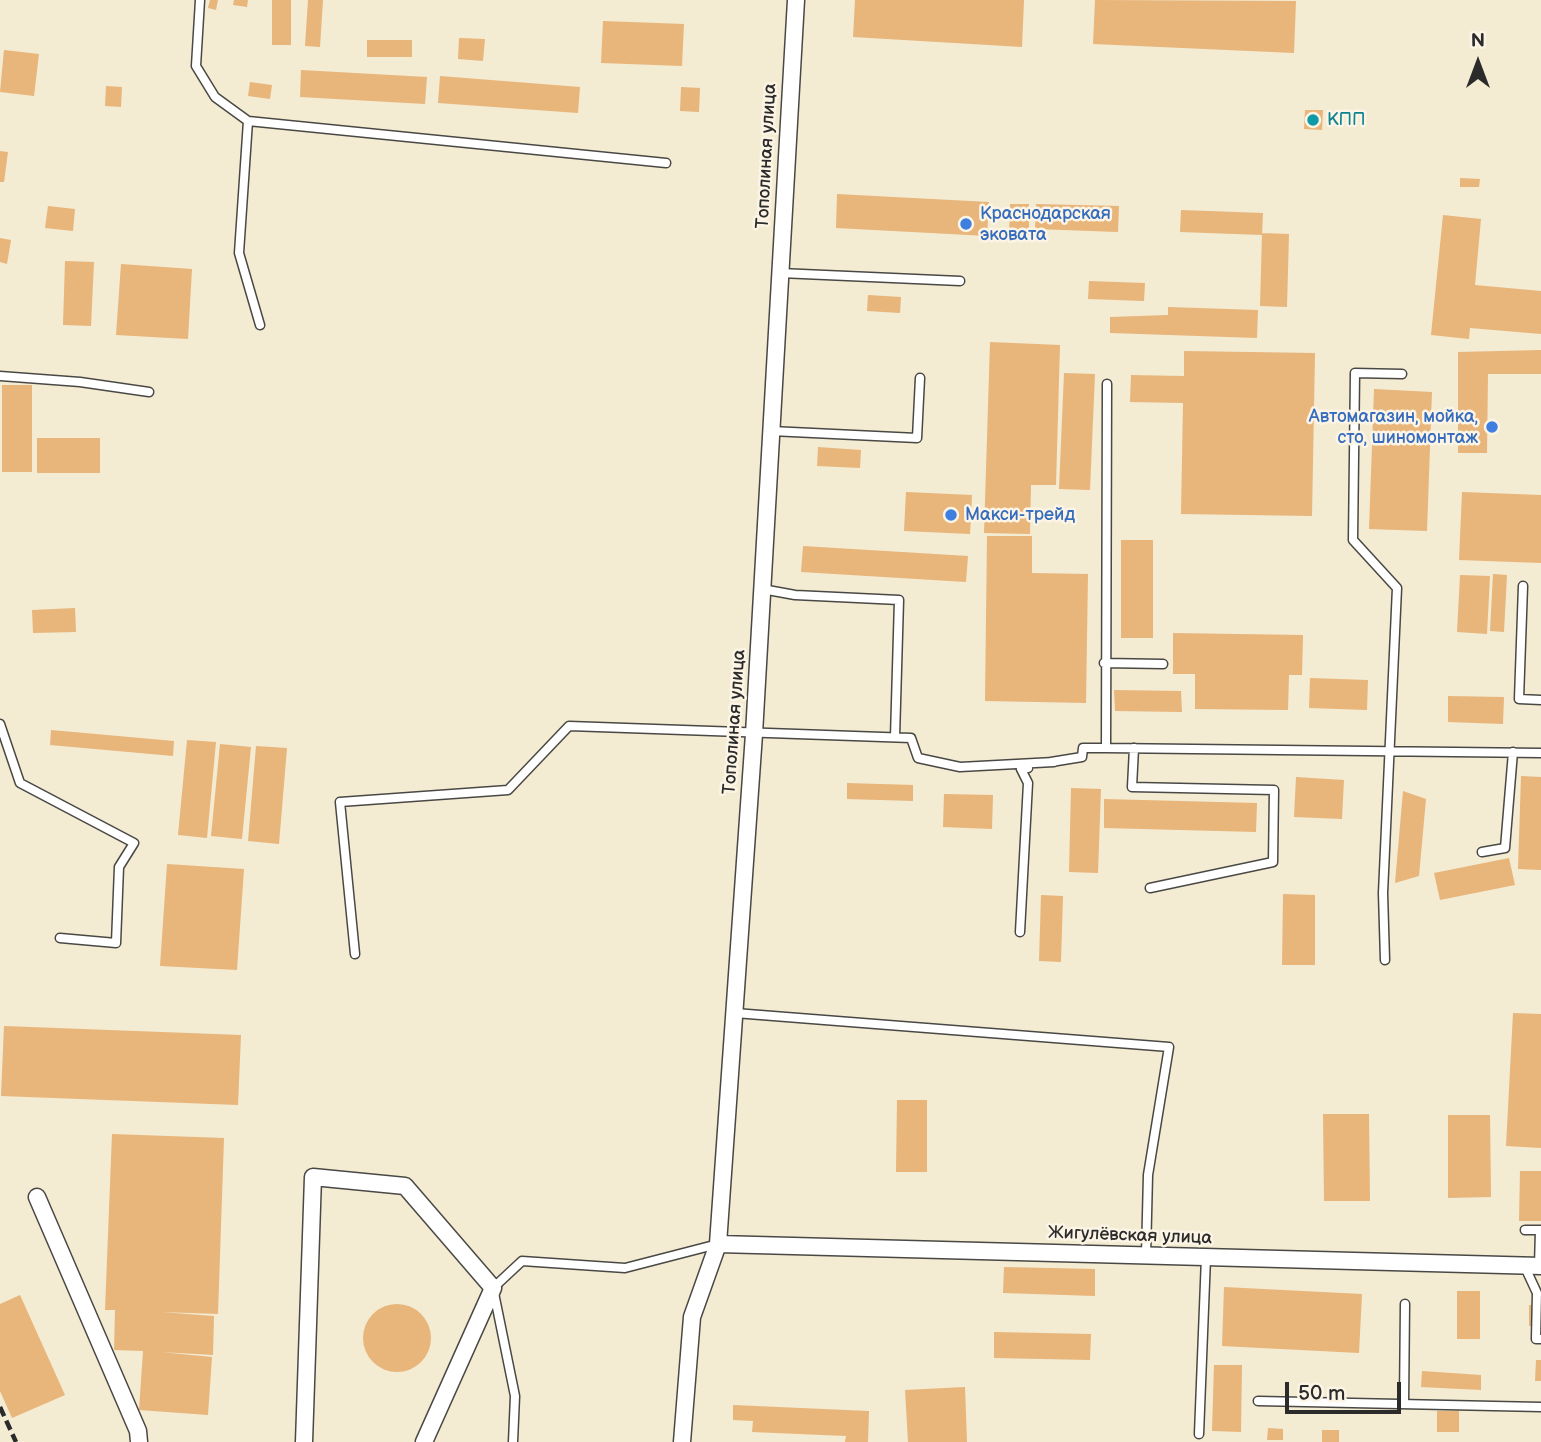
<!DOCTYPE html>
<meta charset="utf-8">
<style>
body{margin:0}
#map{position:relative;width:1541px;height:1442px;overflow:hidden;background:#f3ebd2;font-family:"Balsamiq Sans",sans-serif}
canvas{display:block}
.north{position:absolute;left:1443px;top:28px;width:70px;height:70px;-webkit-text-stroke:5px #fcf5e5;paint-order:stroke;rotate:0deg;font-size:19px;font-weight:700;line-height:28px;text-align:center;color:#2b2b2b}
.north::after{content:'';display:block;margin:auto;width:24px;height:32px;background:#2b2b2b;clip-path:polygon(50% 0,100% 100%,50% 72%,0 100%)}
.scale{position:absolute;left:1285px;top:1382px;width:116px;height:32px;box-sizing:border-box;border:4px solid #2b2b2b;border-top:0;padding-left:9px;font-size:21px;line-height:24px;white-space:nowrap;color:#2b2b2b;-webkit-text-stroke:5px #fcf5e5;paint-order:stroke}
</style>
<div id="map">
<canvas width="1541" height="1442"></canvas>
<div class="north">N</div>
<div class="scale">50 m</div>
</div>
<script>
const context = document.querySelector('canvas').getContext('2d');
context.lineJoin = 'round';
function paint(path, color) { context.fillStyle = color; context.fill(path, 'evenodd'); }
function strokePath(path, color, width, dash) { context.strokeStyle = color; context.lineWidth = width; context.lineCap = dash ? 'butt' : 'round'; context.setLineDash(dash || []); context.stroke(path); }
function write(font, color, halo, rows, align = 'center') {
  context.font = font + ' "Balsamiq Sans",sans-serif'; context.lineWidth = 5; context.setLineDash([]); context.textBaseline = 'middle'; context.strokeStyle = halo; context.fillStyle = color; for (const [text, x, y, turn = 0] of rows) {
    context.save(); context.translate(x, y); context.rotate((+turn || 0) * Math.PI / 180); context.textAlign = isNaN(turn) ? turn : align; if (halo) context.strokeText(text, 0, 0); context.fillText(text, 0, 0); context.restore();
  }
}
const building = new Path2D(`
 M210,0h8l-2,10 -8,-2z
 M234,0h14l-1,7 -14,-2z
 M272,0h19v45h-19z
 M308,0h15l-3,47 -15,-1z
 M855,0h169l-2,47 -169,-10z
 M1095,0l201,1 -2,52 -201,-9z
 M603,21l81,3 -2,42 -81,-3z
 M459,38l26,1 -2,22 -25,-2z
 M367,40h45v17h-45z
 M4,50l35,4 -5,42 -34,-4z
 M301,70l126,7 -2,27 -125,-7z
 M440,76l140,11 -2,26 -140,-10z
 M250,82l22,3 -2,14 -22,-3z
 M106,86l16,1 -1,20 -16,-1z
 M681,87l19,1 -1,24 -19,-1z
 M1305,110h18l-1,20 -18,-1z
 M0,151l8,1 -4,30h-4z
 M1460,178l20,1 -1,8h-19z
 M837,194l152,8 -2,34 -151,-8z
 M1010,204h19v31h-20z
 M1036,204l83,2 -1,26 -83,-3z
 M48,206l27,3 -2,22 -28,-3z
 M1181,210l82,3 -1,22 -82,-3z
 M1443,215l38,4 -6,66 66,6v43l-71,-6 -1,11 -38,-4z
 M1262,233l27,1 -2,73 -27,-1z
 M0,238l11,2 -4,24 -7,-2z
 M65,261l29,1 -3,64 -28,-1z
 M121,264l71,5 -4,70 -72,-4z
 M1089,281l56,2 -1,18 -56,-2z
 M868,295l33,2 -1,16 -33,-2z
 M1168,307l90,3 -1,28 -147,-5v-16l58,-2z
 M990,342l70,3 -4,140h-25l-1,49 -46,-1z
 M1541,350v24h-53l-1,79h-29v-101z
 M1184,351l131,2 -3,163 -131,-2 2,-111 -53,-1 1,-27 53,1z
 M1064,373l31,1 -5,116 -31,-1z
 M2,385h30v87h-30z
 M1374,389l58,3 -5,139 -58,-2z
 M37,438h63v35h-63z
 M818,447l43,3 -1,18 -43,-2z
 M906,492l66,3 -2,39 -66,-3z
 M1462,492l79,3v68l-82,-3z
 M987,536h45v37l56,1 -2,129 -101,-2z
 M1121,540h32v98h-32z
 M803,546l165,10 -2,26 -165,-10z
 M1493,574l14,1 -3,57 -14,-1z
 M1460,575l30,1 -3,58 -30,-2z
 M75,608l1,24 -43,1 -1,-23z
 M1173,633l130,2 -1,40h-13l-1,35 -93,-1v-35h-22z
 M1310,678l58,2 -1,30 -58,-2z
 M1114,690l67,1 1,21 -67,-1z
 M1448,696l56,1 -1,27 -55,-2z
 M51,730l123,11 -1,15 -123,-11z
 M187,740l29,2 -9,96 -29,-3z
 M220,744l31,3 -9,92 -31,-3z
 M256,746l31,2 -8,96 -31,-3z
 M1521,776l20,1v93l-23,-1z
 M1296,777l48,3 -2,39 -48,-2z
 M847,783l66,2v16l-66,-2z
 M1071,788l30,1 -3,84 -29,-1z
 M1403,791l23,8 -7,77 -24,7z
 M944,794l49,1 -1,34 -49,-2z
 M1104,799l153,4 -1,29 -152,-4z
 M1509,858l6,27 -75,15 -6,-27z
 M167,864l77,5 -7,101 -77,-4z
 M1283,894l32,1v70h-33z
 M1041,895l22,1 -2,66 -22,-1z
 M1513,1013l28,1v134l-35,-2z
 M4,1026l237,9 -3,70 -237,-9z
 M897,1100h30v72h-31z
 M1323,1114h46l1,87h-46z
 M1448,1115h42l1,82 -43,1z
 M112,1134l112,4 -6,176 -57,-2 53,4 -1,39 -52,-3 51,5 -4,58 -69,-5 4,-59 -29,-1 1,-40h-10z
 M1520,1171h21v50h-22z
 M1004,1267l91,2v27l-92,-3z
 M1224,1287l138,7 -3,59 -137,-7z
 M1457,1291h23v48h-23z
 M20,1295l45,100 -53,23 -12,-27v-87z
 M363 1338a34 34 0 1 1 68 0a34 34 0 1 1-68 0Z
 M1529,1305h12v21h-12z
 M994,1332l97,2 -1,26 -96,-2z
 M1536,1360h5v21h-6z
 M1214,1365h28l-1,67 -29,-1z
 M1422,1371l59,4v15l-60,-3z
 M965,1387l2,55h-59l-3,-52z
 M733,1405l136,6 -1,31h-23l1,-6 -94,-4 1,-11 -20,-1z
 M1437,1411h22v21h-22z
 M1268,1428l15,1v11h-16z
 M1322,1430h17v12h-17z`);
const service = new Path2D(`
 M200,0l-4,66 19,31 33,24 -9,132 21,72
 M248,121l418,42
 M780,273l180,8
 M0,376l80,6 69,10
 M771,431l146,7 3,-60
 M1523,586l-4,113 22,1
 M762,589l33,6 104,5 -4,137
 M1104,663l59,1
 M0,724l20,59 114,60 -15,24 -3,76 -56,-5
 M1106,748l1,-364
 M1134,748l-2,39 142,3 -1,72 -123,26
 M1051,762l31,-5 1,-9h23l435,5
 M1482,852l23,-4 8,-96
 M1020,932l8,-149 -7,-14 7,-1
 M355,954l-15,-152 168,-12 61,-64 342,12 7,20 42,9 94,-5
 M1385,960l-2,-67 14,-305 -44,-48 2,-167 47,1
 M735,1013l434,34 -21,128 -2,80
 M1525,1230h16
 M1524,1265l13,28 -1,46h5
 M1539,1266l1,-36
 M1258,1401l283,6
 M1404,1404l1,-100
 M1199,1434l7,-177
 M513,1442l2,-46 -22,-108 29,-27 103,7 93,-24`);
const minor = new Path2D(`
 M37,1197l101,234 1,11
 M718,1244l823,22
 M304,1442l9,-265 92,9 88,102 -69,154
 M682,1442l10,-125 26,-73 36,-510 42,-734`);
const rail = new Path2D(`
 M0,1407l16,35`);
const markers = [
 [1313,120,7,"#0f9aa8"],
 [966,224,7,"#3f7fe0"],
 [1492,427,7,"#3f7fe0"],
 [951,515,7,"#3f7fe0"]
];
const cultureNames = [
 ["КПП",1327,120]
];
const streetNames = [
 ["Тополиная улица",767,156,-87],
 ["Тополиная улица",735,722,-86],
 ["Жигулёвская улица",1130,1236,2]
];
const shopNames = [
 ["Краснодарская",980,214],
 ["эковата",980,235],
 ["Автомагазин, мойка,",1478,417,"right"],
 ["сто, шиномонтаж",1478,438,"right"],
 ["Макси-трейд",965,515]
];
paint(building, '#e8b57b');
strokePath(service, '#494844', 11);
strokePath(minor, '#494844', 19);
strokePath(service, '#fff', 8);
strokePath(minor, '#fff', 16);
strokePath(rail, '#2b2b2b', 4.5, [10, 5]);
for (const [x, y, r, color] of markers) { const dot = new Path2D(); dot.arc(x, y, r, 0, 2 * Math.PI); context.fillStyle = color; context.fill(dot); strokePath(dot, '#fcf5e5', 2.5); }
write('18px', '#0d838f', '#fcf5e5', cultureNames, 'left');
write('18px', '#2b2b2b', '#fcf5e5', streetNames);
write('18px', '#366cbe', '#fcf5e5', shopNames, 'left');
</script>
